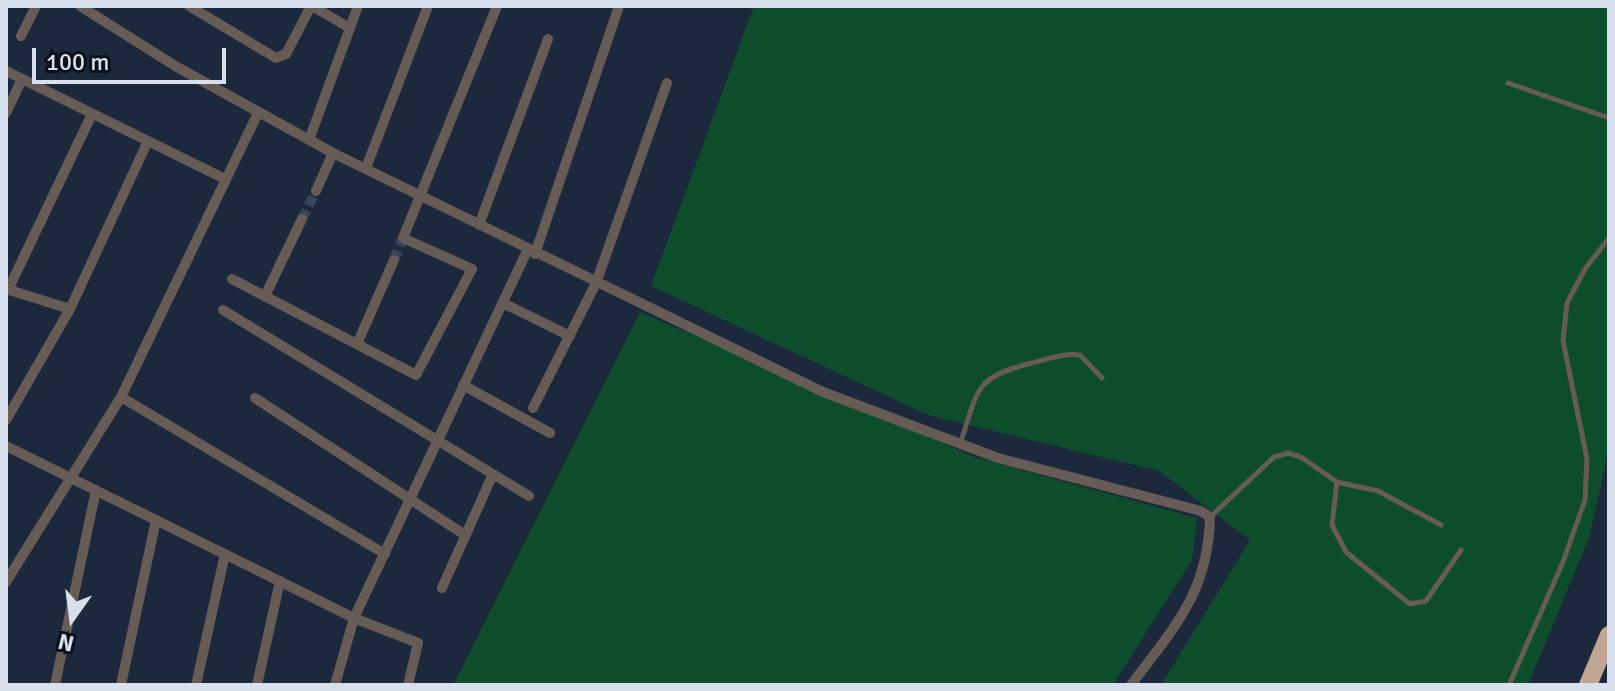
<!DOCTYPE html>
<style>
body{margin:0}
#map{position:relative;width:1615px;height:691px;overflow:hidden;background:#1c283c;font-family:Signika,sans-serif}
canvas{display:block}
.frame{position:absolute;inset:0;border:8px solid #d8e0ed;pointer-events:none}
.north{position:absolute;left:32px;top:579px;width:80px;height:80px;-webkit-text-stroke:6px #0b101a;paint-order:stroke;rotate:194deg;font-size:22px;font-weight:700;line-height:32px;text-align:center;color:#d8e0ed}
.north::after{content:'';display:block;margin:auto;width:28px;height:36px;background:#d8e0ed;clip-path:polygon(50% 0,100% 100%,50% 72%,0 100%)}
.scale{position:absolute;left:32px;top:48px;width:194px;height:36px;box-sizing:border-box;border:4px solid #d8e0ed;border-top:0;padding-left:10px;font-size:24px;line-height:28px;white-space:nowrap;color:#d8e0ed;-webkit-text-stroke:6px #0b101a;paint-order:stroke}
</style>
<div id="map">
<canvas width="1615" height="691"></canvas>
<div class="frame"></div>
<div class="north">N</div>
<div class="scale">100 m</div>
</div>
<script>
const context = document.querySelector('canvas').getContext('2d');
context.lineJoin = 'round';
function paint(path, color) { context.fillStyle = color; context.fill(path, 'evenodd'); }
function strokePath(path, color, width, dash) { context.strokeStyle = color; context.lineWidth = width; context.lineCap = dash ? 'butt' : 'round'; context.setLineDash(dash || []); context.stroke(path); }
const green = new Path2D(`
 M754,6h855v443l-20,89 -61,147h-367l89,-145 -91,-69 -231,-56 -277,-129z
 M640,312l334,145 223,61 -5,42 -79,125h-660z`);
const minorTunnel = new Path2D(`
 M302,219l14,-28
 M394,260l9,-22`);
const service = new Path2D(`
 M1508,83l101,35
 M960,444c18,-53 13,-67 72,-81 16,-4 31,-10 48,-8l22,23
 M1337,482l-5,43 14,27 64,52 16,-3 35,-51
 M1210,517l64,-60 14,-4 13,4 36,25 41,9 63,34
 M1509,685l54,-123 22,-62 2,-41 -24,-118 4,-38 18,-34 24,-31`);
const minor = new Path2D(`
 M80,6l97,61 156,86 490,239 175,66 203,53 9,6c-2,77 -36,110 -79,168
 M189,6l87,52 10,-4 25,-48
 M312,6l38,22
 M21,36l15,-30
 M6,71l219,108
 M6,113l16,-34
 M309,140l49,-134
 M366,168l62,-162
 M316,191l17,-38
 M479,225l69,-186
 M535,254l84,-248
 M232,279l184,96 56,-106 -69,-31 94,-232
 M6,289l64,20
 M8,290l84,-176
 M265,296l37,-77
 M503,303l67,33
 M223,310l306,186
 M357,344l37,-84
 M463,385l87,48
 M121,397l264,157
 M255,398l210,137
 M533,408l63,-125 71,-200
 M6,420l64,-111 78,-168
 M6,446l348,172 173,-367
 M6,582l115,-185 137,-284
 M442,588l51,-114
 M55,685l41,-195
 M121,685l35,-165
 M196,685l29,-131
 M257,685l23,-104
 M335,685l19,-67 64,25 -10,42`);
const motorway = new Path2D(`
 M1588,685l21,-50`);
paint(green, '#0e4d2b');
strokePath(minorTunnel, '#384457', 10, [10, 5]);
strokePath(service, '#675c55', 5);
strokePath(minor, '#675c55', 10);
strokePath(motorway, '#c0a592', 18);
</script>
